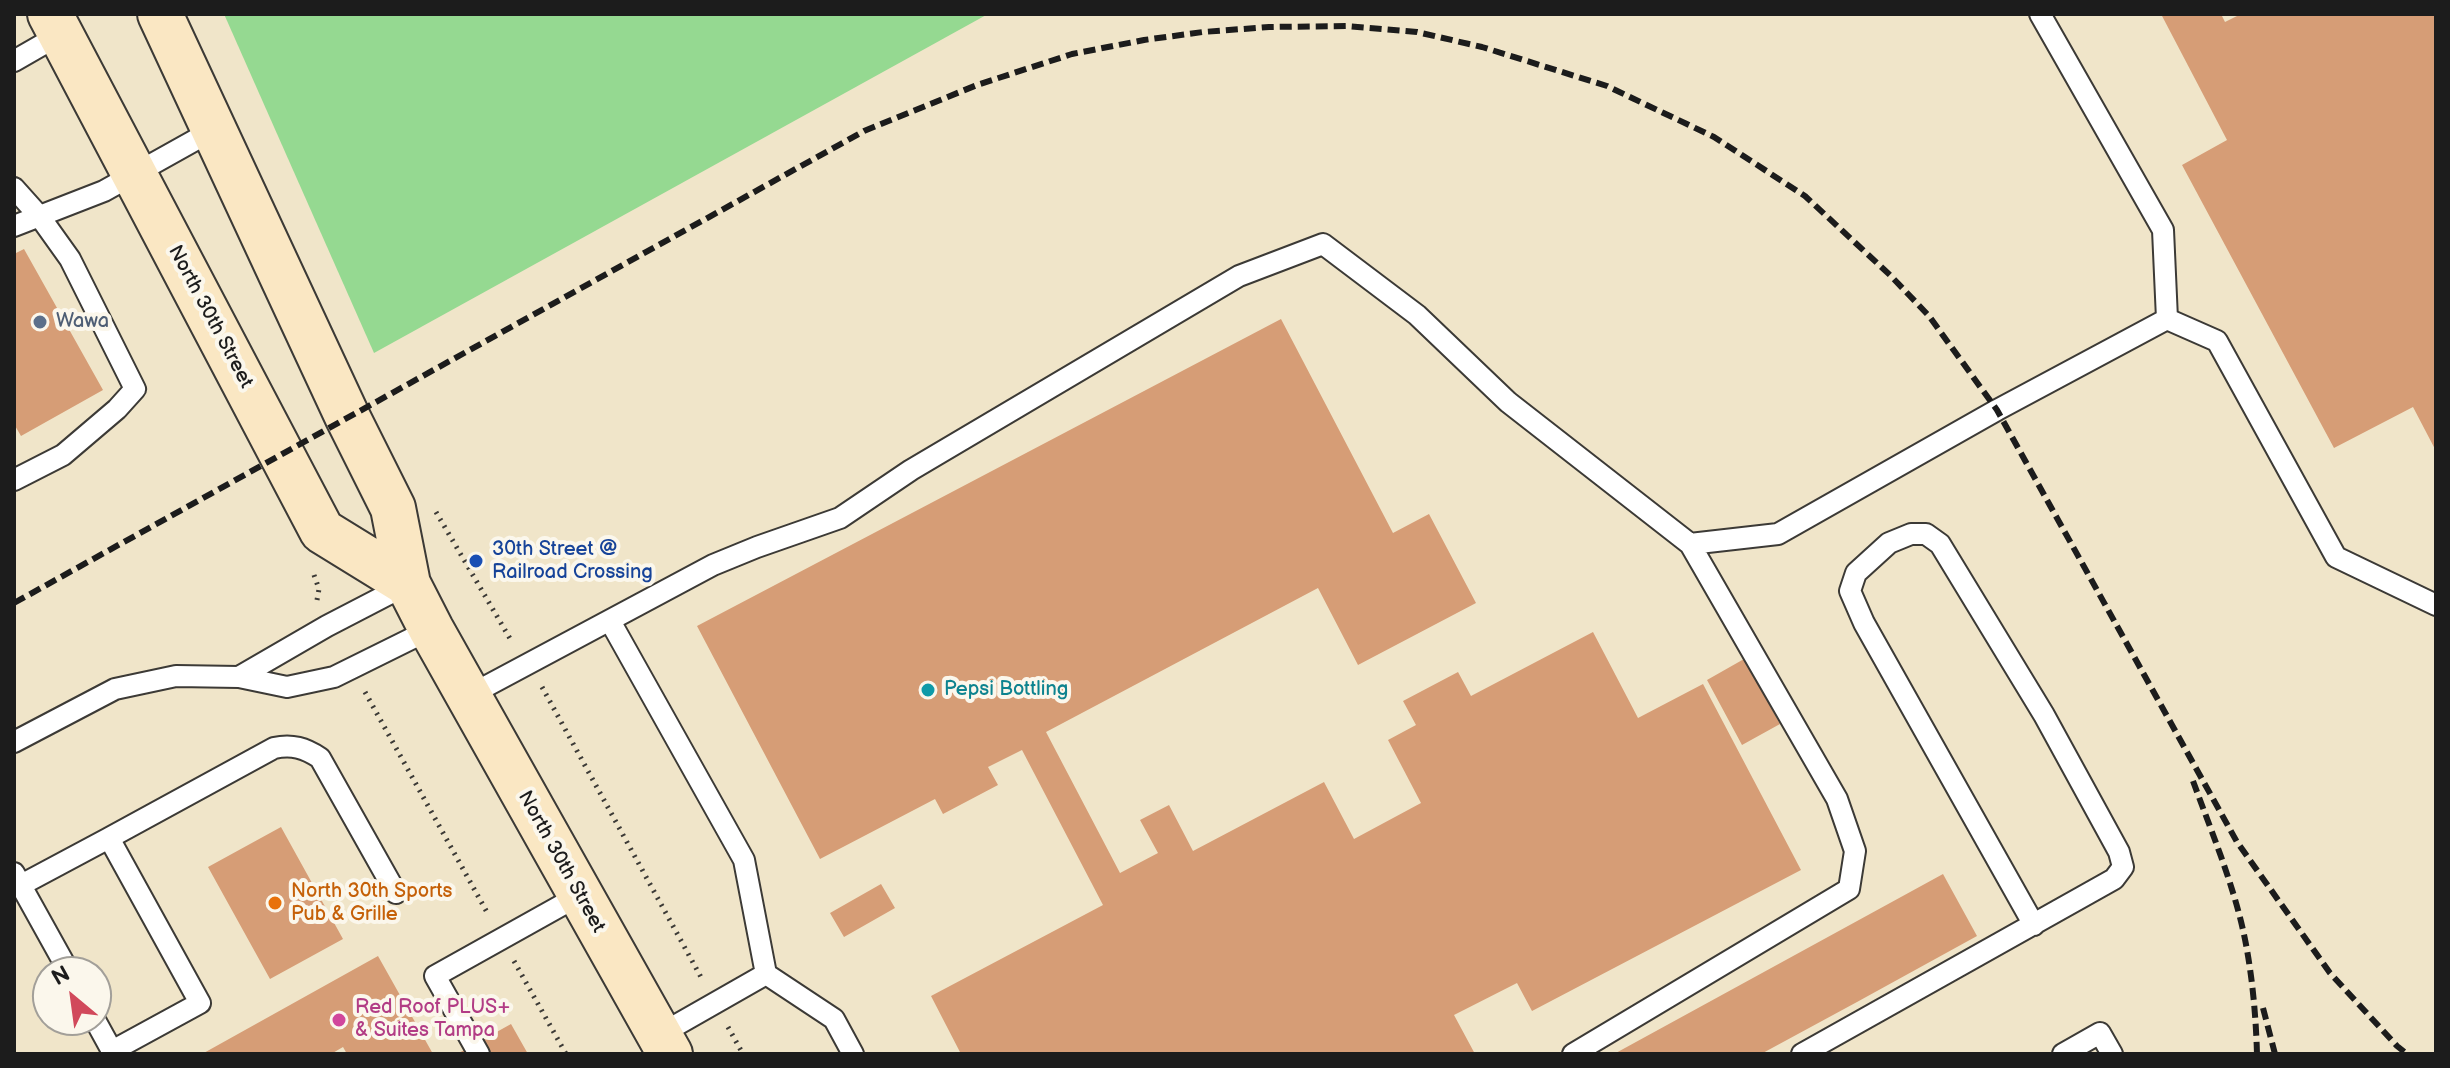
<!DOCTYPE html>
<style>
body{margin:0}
#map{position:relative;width:2450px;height:1068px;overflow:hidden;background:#f0e5c9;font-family:"Balsamiq Sans",sans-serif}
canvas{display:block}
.frame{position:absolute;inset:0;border:16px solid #1c1c1c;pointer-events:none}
.north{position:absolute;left:32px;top:956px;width:80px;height:80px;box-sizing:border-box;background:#fbf7ec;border:2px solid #a29f99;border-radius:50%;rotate:331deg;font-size:22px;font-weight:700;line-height:32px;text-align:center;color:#1c1c1c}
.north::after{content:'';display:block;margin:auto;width:28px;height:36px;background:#d1495b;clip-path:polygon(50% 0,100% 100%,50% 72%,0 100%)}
</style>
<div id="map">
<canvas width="2450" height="1068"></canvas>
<div class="frame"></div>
<div class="north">N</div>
</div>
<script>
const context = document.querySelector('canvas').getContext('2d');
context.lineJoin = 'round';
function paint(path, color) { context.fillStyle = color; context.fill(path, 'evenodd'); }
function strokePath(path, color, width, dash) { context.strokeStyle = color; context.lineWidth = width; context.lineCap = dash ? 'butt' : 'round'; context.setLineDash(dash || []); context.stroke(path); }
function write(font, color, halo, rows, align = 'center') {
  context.font = font + ' "Balsamiq Sans",sans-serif'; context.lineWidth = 8; context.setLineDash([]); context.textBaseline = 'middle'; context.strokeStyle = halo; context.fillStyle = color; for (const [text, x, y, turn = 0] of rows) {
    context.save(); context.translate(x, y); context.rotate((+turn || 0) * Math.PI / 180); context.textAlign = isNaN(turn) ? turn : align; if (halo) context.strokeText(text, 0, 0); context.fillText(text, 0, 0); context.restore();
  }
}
const green = new Path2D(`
 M224,14h764l-614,339z`);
const building = new Path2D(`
 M2161,14h60l4,8 16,-8h195v437l-23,-44 -79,41 -152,-283 45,-25z
 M24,249l79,141 -82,46 -7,-12v-170z
 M1281,319l112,214 36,-19 47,89 -118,62 -40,-77 -272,144 74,141 38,-20 -18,-33 29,-15 24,46 131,-69 30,57 67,-36 -33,-63 28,-15 -13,-24 55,-29 13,24 122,-64 45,86 65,-34 98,186 -269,141 -15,-28 -63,32 21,39h-514l-30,-58 172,-91 -81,-155 -34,17 10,18 -55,29 -8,-15 -115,60 -123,-233z
 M1744,659l36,65 -38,21 -35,-65z
 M281,827l62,112 -73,40 -62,-112z
 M1943,874l34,62 -120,66 -96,52h-147z
 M881,884l14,24 -51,29 -14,-24z
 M378,956l55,98h-86l-4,-7 -12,7h-129z
 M511,1024l17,30h-71z`);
const path = new Path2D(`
 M436,512l76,130
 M314,575l5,14 -2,11
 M542,687l160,292
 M365,692l123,222
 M514,961l52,93
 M728,1027l15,27`);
const lane = new Path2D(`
 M14,61l47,-27
 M14,188l26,29 30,42 65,130 -18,20 -54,46 -49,25
 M14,226l90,-35 111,-62
 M2167,319l50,22 119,216 100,48
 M610,621l134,239 22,114 -107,61
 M239,677l88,-51 81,-42
 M468,696l245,-131 44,-18 83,-29 71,-48 328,-194 84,-32 94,71 91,87 182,142 88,-10 219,-124 170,-91 -4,-89 -123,-216
 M14,742l101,-53 61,-13 63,1 48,10 47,-10 97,-48
 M14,873l55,99
 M21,885l88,-47
 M766,974l68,45 19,35
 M95,1020l17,31 88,-48 -91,-165 165,-90c18,-4 31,0 46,10l76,135
 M479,1054l-44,-78 145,-81
 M1573,1054l276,-165 6,-38 -18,-52 -147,-255
 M1802,1054l312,-175 9,-12 -4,-15 -75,-137 -104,-171 -14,-10h-15l-22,9 -33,30 -6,18 14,32 170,302
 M2063,1054l37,-21 12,21`);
const secondary = new Path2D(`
 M50,14l272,517 86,53
 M160,14l188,404 45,90 15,76 23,45 239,425`);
const rail = new Path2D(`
 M14,603l850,-472 113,-46 95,-31 72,-14 59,-8 66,-5 78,-1 70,6 65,15 125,39 107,51 91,59 85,79 39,41 68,94 240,432 93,131 67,73 10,8
 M2193,781c20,55 44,111 54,169 6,34 9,69 10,104
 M2263,1008l12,46`);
const markers = [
 [40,322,8,"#5c6f8a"],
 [476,561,8,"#1a4fb4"],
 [928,690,8,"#0f9aa8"],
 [275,903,8,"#e8710a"],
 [339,1020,8,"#d1479c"]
];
const streetNames = [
 ["North 30th Street",210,317,62],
 ["North 30th Street",561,862,61]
];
const serviceNames = [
 ["Wawa",56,322]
];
const transitNames = [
 ["30th Street @",492,550],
 ["Railroad Crossing",492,573]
];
const cultureNames = [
 ["Pepsi Bottling",944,690]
];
const foodNames = [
 ["North 30th Sports",291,892],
 ["Pub & Grille",291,915]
];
const hotelNames = [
 ["Red Roof PLUS+",355,1008],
 ["& Suites Tampa",355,1031]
];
paint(green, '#95d991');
paint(building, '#d69d76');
strokePath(lane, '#3c3a36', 24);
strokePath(secondary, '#3c3a36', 48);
strokePath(path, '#3c3a36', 5, [2, 6]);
strokePath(lane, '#fff', 20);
strokePath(secondary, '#fae7c3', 44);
strokePath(rail, '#1c1c1c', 6, [12, 6]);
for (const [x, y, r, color] of markers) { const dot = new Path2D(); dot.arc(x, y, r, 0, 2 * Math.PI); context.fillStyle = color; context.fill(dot); strokePath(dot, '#fbf7ec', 3); }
write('20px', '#1c1c1c', '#fbf7ec', streetNames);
write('20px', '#4e5e75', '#fbf7ec', serviceNames, 'left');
write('20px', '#164399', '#fbf7ec', transitNames, 'left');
write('20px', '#0d838f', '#fbf7ec', cultureNames, 'left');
write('20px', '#c56008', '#fbf7ec', foodNames, 'left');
write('20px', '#b23c85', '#fbf7ec', hotelNames, 'left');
</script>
